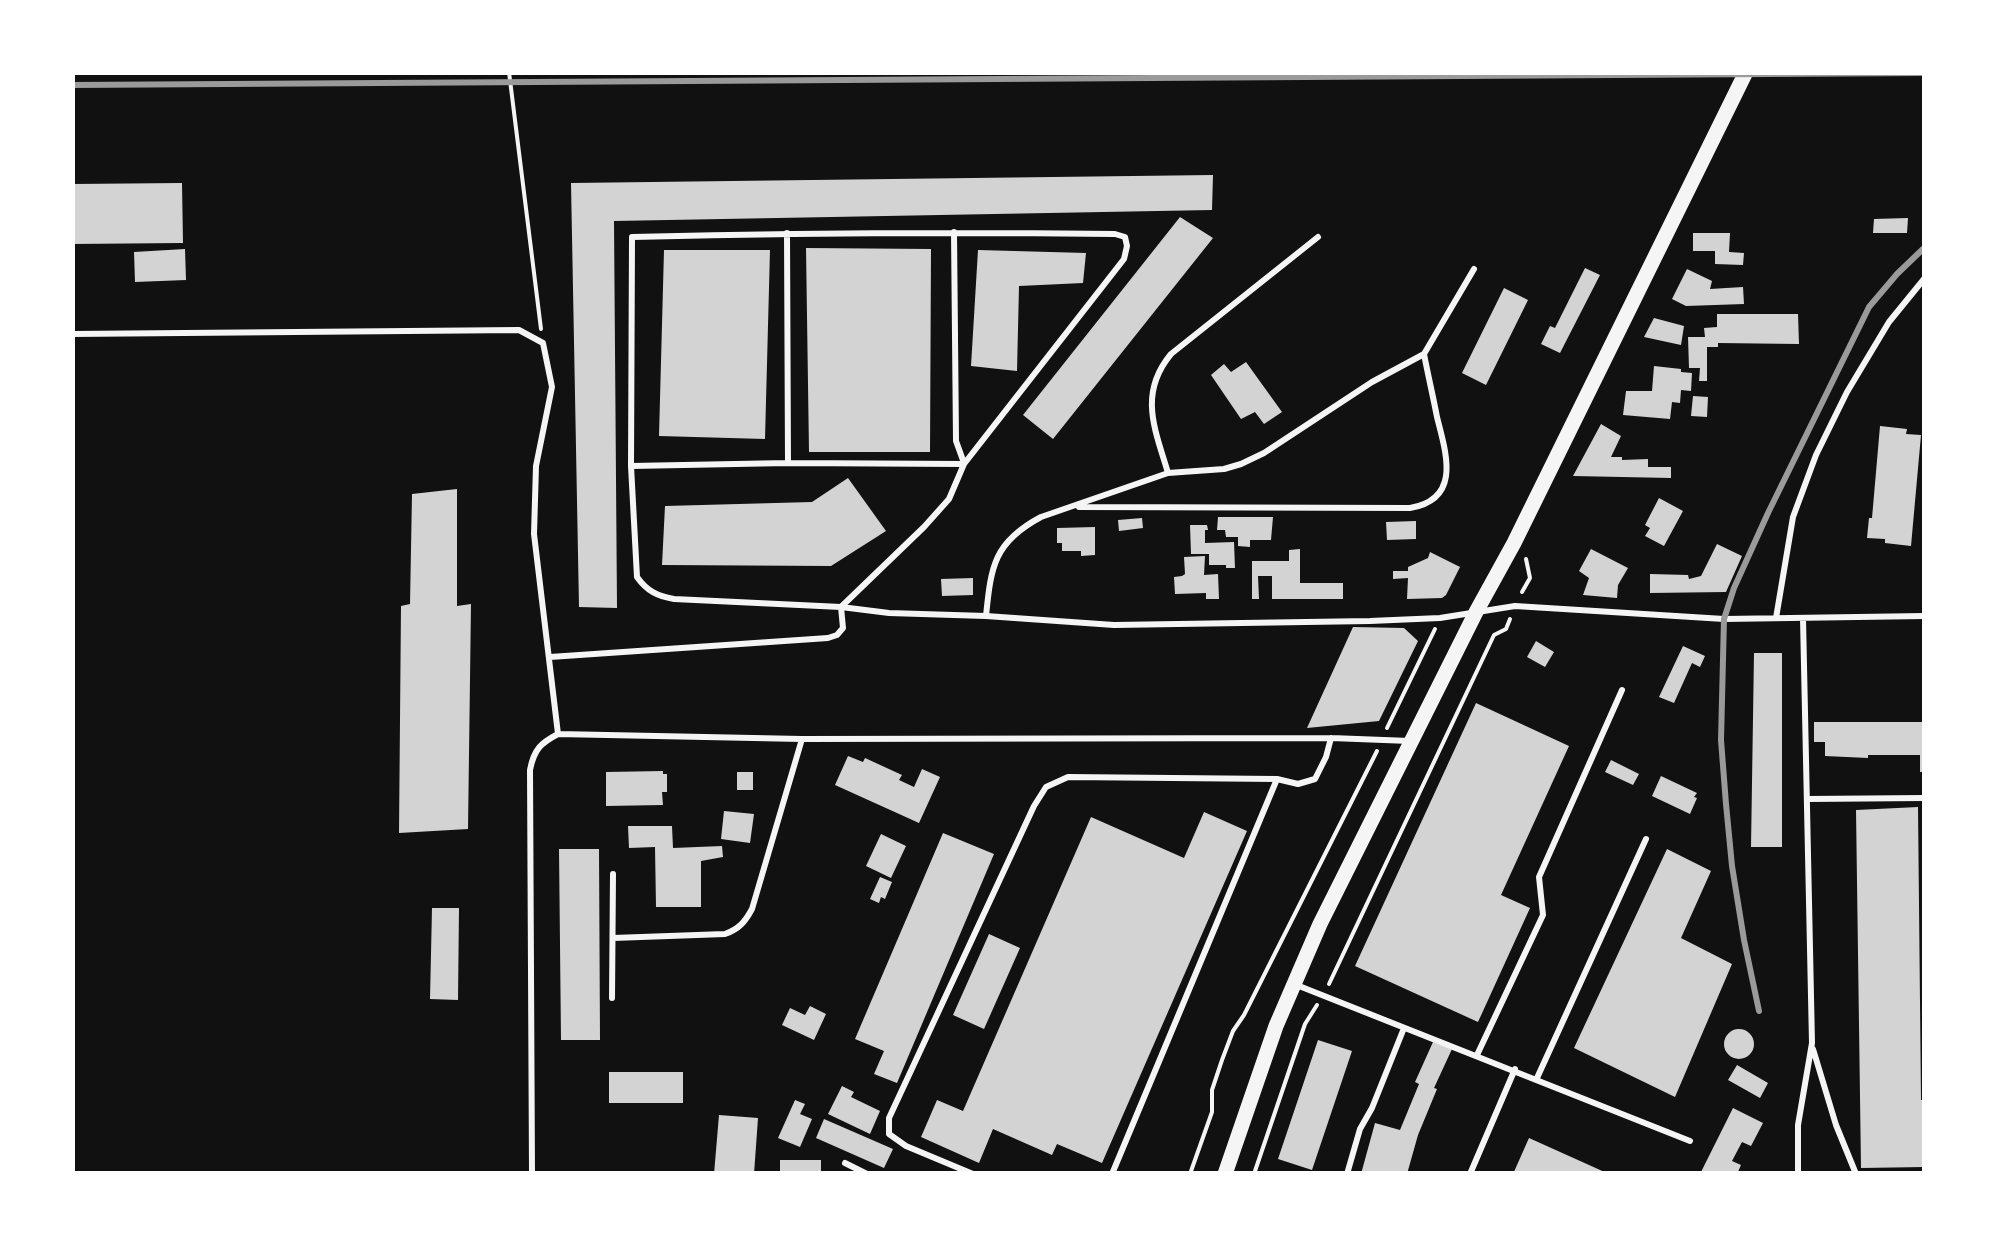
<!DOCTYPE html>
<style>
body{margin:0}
#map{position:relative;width:1997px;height:1246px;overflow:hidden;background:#111;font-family:"PT Sans Narrow",sans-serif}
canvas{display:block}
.frame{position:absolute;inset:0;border:75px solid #fff;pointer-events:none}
</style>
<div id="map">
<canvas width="1997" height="1246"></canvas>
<div class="frame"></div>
</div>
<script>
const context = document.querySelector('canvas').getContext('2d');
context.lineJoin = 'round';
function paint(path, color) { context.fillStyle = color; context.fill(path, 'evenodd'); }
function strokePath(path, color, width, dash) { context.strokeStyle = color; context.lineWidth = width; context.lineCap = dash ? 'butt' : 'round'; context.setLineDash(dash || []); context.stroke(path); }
const building = new Path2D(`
 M1213,175l-1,35 -598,11 3,387 -38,-1 -8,-424z
 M182,183l1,60 -111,1v-60z
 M1180,217l33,21 -160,201 -30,-24z
 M1908,218l-1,15h-34l1,-14z
 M1693,233h37l-1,19 15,1 -1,12 -28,-1v-13h-22z
 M806,248l125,1 -1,203h-121z
 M185,249l1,31 -51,2 -1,-30z
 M664,250h106l-5,189 -106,-3z
 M978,250l108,3 -3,30 -64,3 -2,85 -46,-5z
 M1585,268l15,7 -40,78 -19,-9 9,-18 5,2z
 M1687,269l25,12 -2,8 33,-2 1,17 -58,2 -14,-7z
 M1504,288l24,12 -42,85 -24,-12z
 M1717,314h81l1,30 -81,-1v4h-11v34h-8l1,-13h-11l-1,-31h17l-1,-9 13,-1z
 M1654,318l30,8 -3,19 -37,-8z
 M1246,362l36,50 -18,12 -9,-12 -14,7 -30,-44 13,-11 7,8z
 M1654,366l27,3v3l11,1 -1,18 -10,-1 -1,13 -8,-1 -2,17 -47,-4 3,-24h26z
 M1693,396l15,1 -1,20 -16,-1z
 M1601,424l20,12 -10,21h11v3l26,-1v8h23v11l-98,-2z
 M1880,426l27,3 -1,5 15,1 -10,111 -26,-3v-4l-18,-1 2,-20h3z
 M848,478l38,53 -55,35 -169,-1 3,-59 147,-4z
 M457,489v117l14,-2 -3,225 -69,4 2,-227 9,-2 2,-110z
 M1659,498l24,13 -19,35 -19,-10 5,-8 -5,-3z
 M1218,517h55l-2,23h-21v7l-12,-1v-9h-12l-1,-7h-8z
 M1142,518l1,10 -24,3 -1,-11z
 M1416,521v18l-29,1 -1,-18z
 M1190,525h17l1,5h-3v13l29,-1 1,26h-9v-3h-17v-11h-18z
 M1095,527v28l-14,1v-5h-19v-8h-5v-15z
 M1717,544l25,12 -16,36 -76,1v-19l38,1 1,4 12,-3z
 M1300,549v34h43v16h-71v-23h-14l1,23h-7v-38h37v-11z
 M1591,549l37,19 -10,17 -1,13 -34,-3 6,-17 -10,-7z
 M1430,552l30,15 -14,28 -4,3 -35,1 1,-21 -15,1v-8h15v-4l20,-9z
 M1205,556l-1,19 14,-1 1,25h-13v-6l-31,1 -1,-17 8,-1 3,-2 -1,-17z
 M973,578v17l-31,1 -1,-17z
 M1353,627l51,1 14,13 -39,80 -72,7z
 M1536,641l18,11 -9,15 -18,-10z
 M1683,646l22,10 -5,11 -8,-4 -18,40 -15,-6z
 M1754,653h28v194h-31z
 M1476,703l93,43 -68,149 29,13 -52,114 -123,-56z
 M1814,722h110v50h-4v-17h-52v3l-43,-2v-14h-11z
 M848,756l15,6 2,-4 37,17 -3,5 15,7 8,-18 18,8 -21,46 -84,-38z
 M1611,760l28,14 -6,11 -28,-13z
 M663,771v3h4v18h-5l1,13 -57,1v-34z
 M737,772h16v18h-16z
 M1661,776l36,17 -3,4 3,1 -7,16 -38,-18z
 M1918,807l3,293h3v67l-63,1 -5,-358z
 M724,811l30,3 -4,29 -29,-4z
 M1204,812l43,19 -145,332 -45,-19 -5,11 -59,-26 -14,34 -58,-26 16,-37 26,11 128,-294 93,41z
 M628,826h44l1,22 49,-2 1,11 -22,4v46h-45l-1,-60 -26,1z
 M943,833l51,21 -97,229 -23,-9 10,-23 -29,-12z
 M881,834l25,12 -15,32 -25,-12z
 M559,849h40l1,191h-39z
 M1667,849l44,22 -30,67 51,26 -57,133 -101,-49z
 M880,877l12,5 -7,17 -4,-2 -2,6 -9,-4z
 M432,908h27l-1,92 -28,-1z
 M989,934l31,14 -36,81 -31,-14z
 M810,1006l16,8 -12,26 -32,-15 8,-17 15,7z
 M1724 1044a15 15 0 1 1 30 0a15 15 0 1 1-30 0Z
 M1318,1040l34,11 -40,119 -34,-11z
 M1433,1042l19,7 -18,39 3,1 -19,46 -11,39h-46l14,-51 25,7 19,-46 -4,-2z
 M1737,1065l31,18 -8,15 -32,-18z
 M609,1072h74v31h-74z
 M842,1086l12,6 -3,5 29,14 -10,23 -42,-20z
 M795,1100l10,4 -5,10 12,5 -12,28 -22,-9z
 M1733,1108l30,15 -12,23 -9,-4 -10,19 9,4 -4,9h-37z
 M719,1115l39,3 -4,56h-40z
 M824,1119l69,30 -9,19 -68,-30z
 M1529,1138l80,36h-96z
 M780,1160h41v14h-41z`);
const path = new Path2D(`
 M509,72l32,257
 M1522,592l8,-14 -4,-19
 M1387,728l48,-99
 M1329,984l165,-349 12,-6 4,-10
 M1190,1174l22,-62v-22l10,-30 11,-29 11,-16 133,-264
 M1254,1174l51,-150 12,-19`);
const service = new Path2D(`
 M954,232l2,209 8,22
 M787,233l1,230
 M72,334l447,-4 24,13 9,44 -16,79 -2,68 24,200 244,5 529,-1 79,3
 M964,464l-176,-1 -157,3 6,111c10,14 20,19 37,22l167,8 48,6 97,3 128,9 256,-4 70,-3 75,-12 209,13 200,-3
 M631,466l1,-229c161,-4 322,-5 483,-3l10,3 2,9 -3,13 -160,205 -15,35 -25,28 -82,79
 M1168,473c-13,-44 -30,-79 3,-119l147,-117
 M1079,507l331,1c52,-9 36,-55 27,-91 -4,-21 -9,-42 -13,-63
 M986,616c5,-50 8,-74 55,-99l127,-44 56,-4 17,-5 23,-11 108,-71 52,-28 50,-85
 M1776,618l17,-101 23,-62 31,-63 42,-70 35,-43
 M550,657l278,-19 9,-3 6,-7 -2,-21
 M1807,799l117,-1
 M613,938l112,-4c14,-5 20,-12 27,-25l50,-170
 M1294,984l396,157
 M612,998l1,-124
 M1813,1049l23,76 20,49
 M1477,1055l66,-140 -4,-38 83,-187
 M1537,1078l109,-239
 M845,1163l22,11
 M532,1174l-2,-404c4,-21 11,-27 28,-36
 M973,1174l-67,-28 -17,-12v-16l145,-312 12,-19 22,-10 209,2 21,5 17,-5 11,-22 5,-19
 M1112,1174l165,-395
 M1347,1174l13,-45 12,-21 32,-80
 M1470,1174l45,-105
 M1798,1174v-49l14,-82 -9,-425`);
const secondary = new Path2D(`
 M1225,1174l51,-148 44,-102 156,-312 38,-69 232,-471`);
const rail = new Path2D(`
 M72,85l1852,-12
 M1759,1011l-15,-71 -12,-74 -6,-62 -5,-64 3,-121 10,-31 34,-75 101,-206 28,-33 27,-26`);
paint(building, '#d3d3d3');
strokePath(path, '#f5f5f5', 4);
strokePath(service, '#f5f5f5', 6);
strokePath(secondary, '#f5f5f5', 15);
strokePath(rail, '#9a9a9a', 6);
</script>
